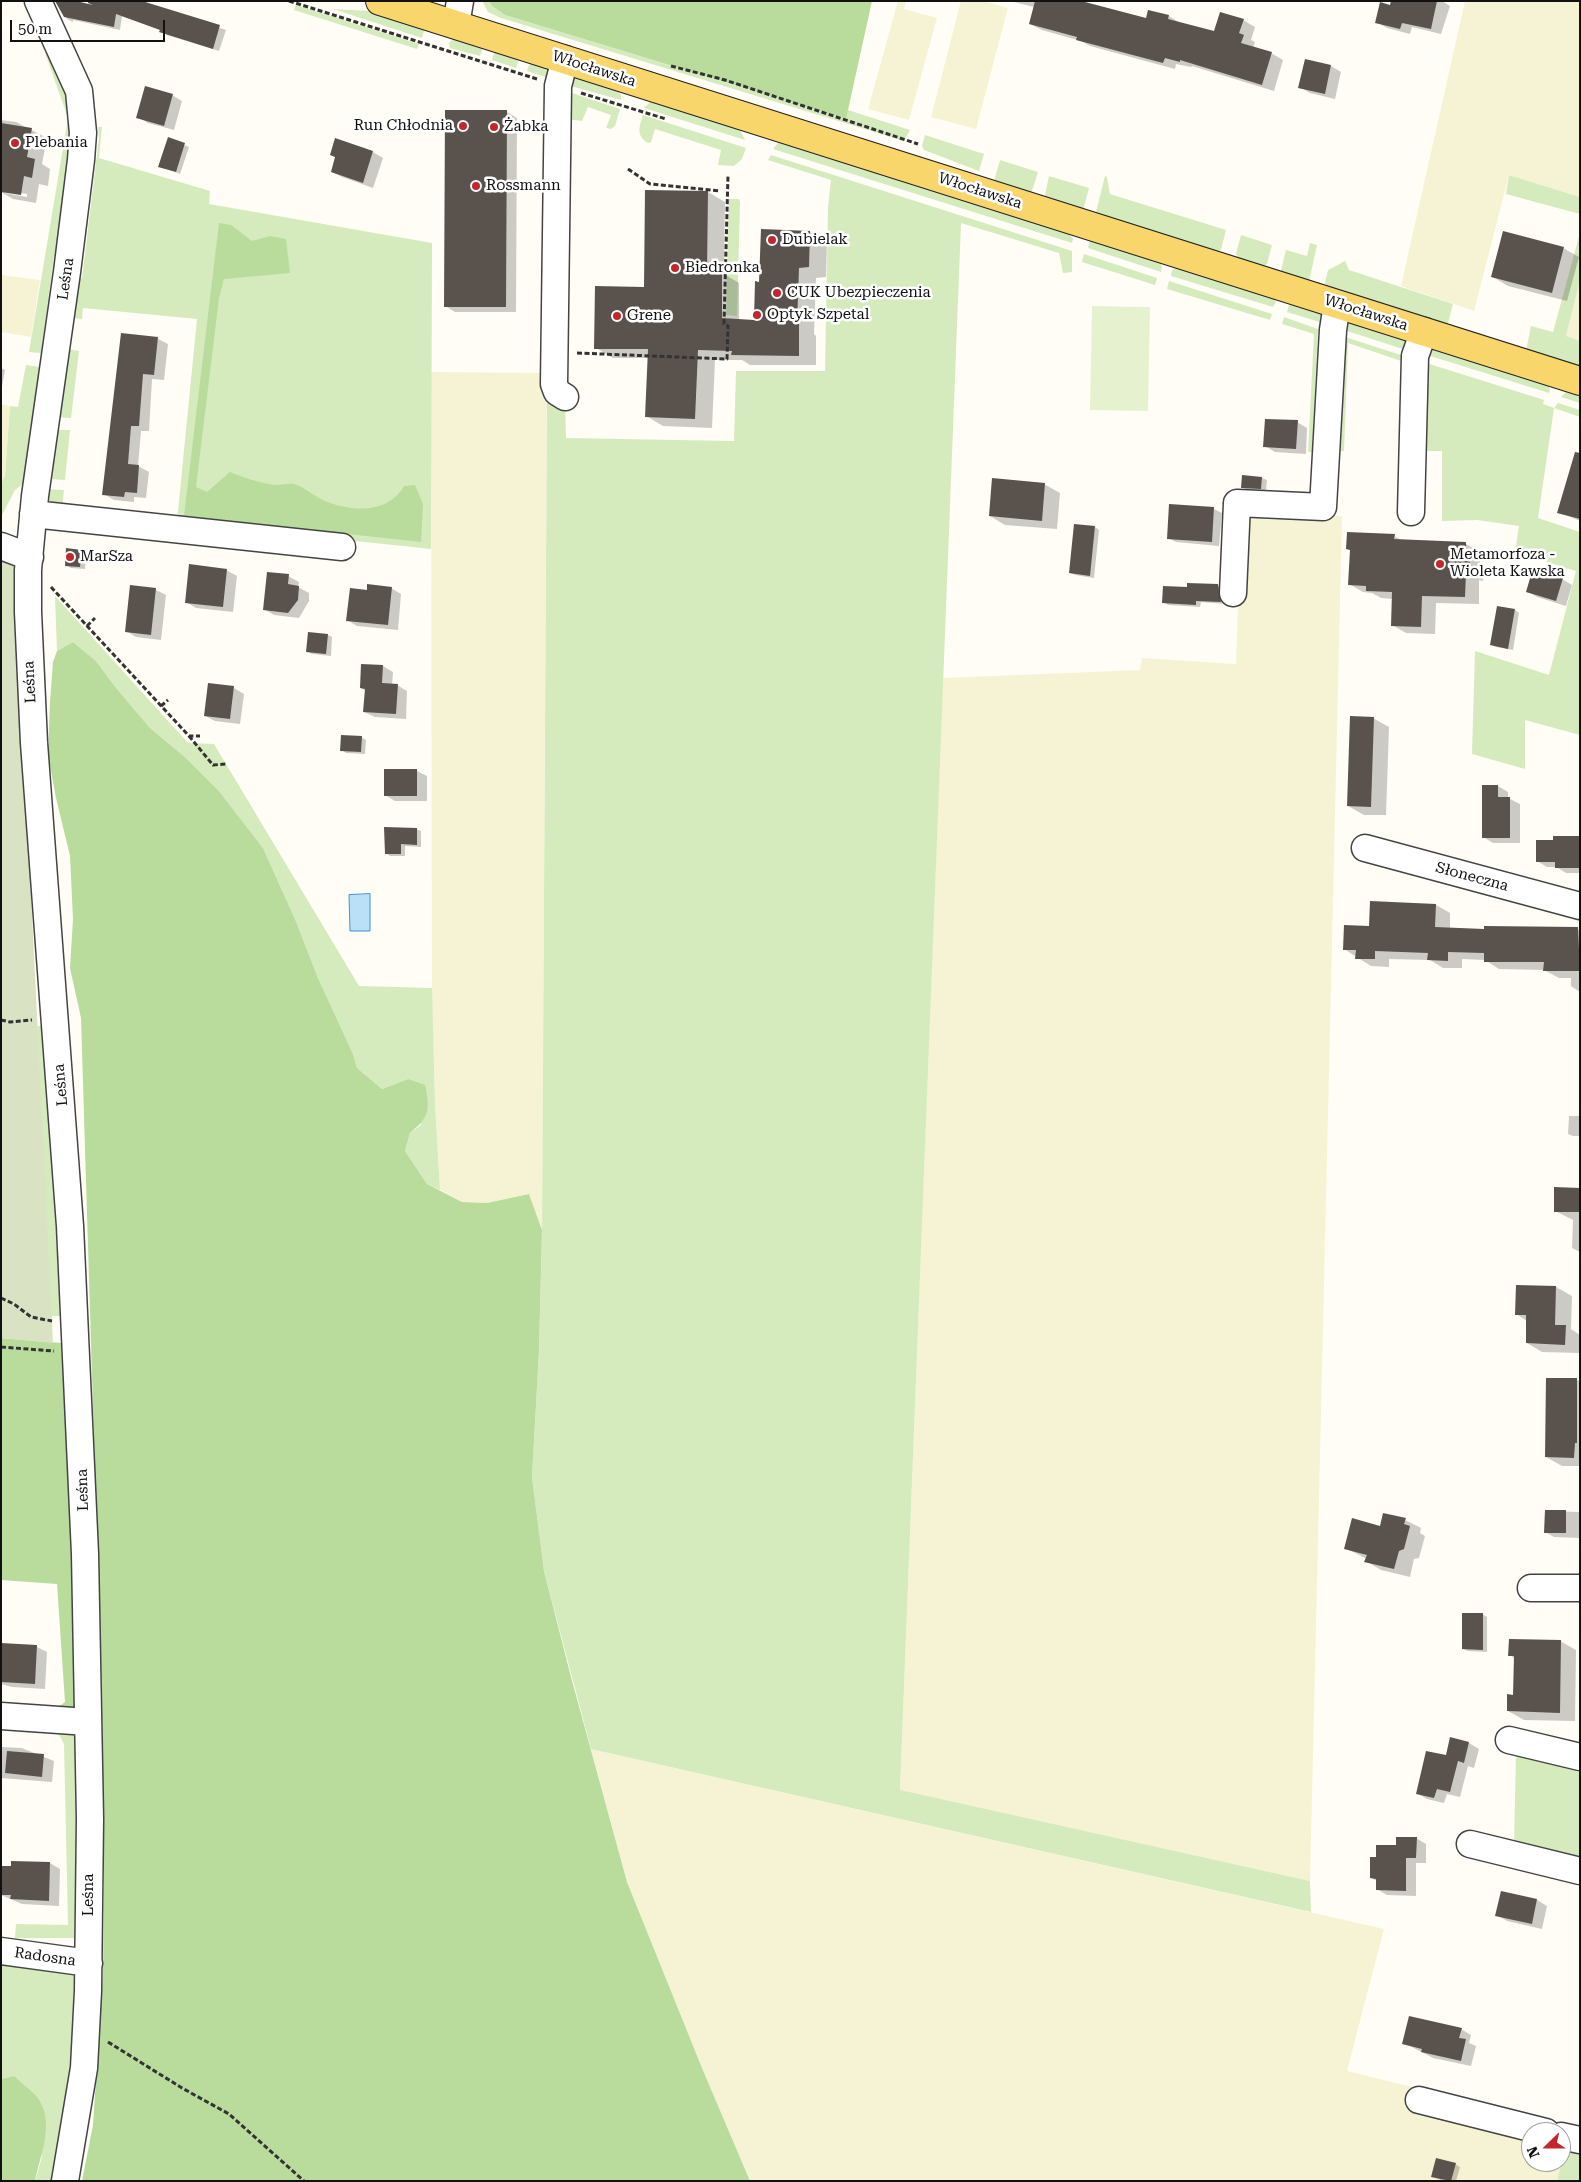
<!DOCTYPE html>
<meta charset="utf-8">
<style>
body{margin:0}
#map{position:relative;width:1581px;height:2182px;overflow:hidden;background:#fffdf5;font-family:"Roboto Serif",serif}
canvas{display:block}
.frame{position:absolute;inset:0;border:2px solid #111;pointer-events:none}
.north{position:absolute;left:1521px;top:2122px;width:50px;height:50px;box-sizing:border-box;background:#fff;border:1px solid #a0a0a0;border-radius:50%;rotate:248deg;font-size:14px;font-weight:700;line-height:20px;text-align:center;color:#111}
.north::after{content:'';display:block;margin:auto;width:18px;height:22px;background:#c4262e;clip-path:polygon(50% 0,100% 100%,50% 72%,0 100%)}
.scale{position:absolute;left:10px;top:20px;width:155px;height:22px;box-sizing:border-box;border:2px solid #111;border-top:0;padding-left:6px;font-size:15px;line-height:18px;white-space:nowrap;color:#111;-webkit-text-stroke:4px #fff;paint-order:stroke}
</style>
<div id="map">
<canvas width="1581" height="2182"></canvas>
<div class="frame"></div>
<div class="north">N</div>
<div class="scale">50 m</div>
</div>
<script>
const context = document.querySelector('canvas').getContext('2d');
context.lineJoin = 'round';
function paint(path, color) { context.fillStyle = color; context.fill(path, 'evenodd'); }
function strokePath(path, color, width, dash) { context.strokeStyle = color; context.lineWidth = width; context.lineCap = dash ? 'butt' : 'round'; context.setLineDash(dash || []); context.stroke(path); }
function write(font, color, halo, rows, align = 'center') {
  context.font = font + ' "Roboto Serif",serif'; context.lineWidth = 5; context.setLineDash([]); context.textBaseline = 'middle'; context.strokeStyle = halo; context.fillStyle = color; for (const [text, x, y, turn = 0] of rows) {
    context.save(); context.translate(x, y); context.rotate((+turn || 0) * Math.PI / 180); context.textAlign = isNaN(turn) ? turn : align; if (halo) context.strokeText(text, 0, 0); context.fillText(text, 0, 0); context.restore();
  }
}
const farmland = new Path2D(`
 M898,1h8l-2,8 33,9 -28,102 -41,-11z
 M961,1h23l24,7 -32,121 -45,-12z
 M1465,1h115v196l-71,-22 -35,136 -73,-25z
 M1,275l39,5 -9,57 -30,-5z
 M1580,281v60l-14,-4z
 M431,372l116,1 -5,857 -13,-36 -42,9 -25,-1 -22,-12 -5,-85 -3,-101z
 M1,404l9,2 -5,70 -4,8z
 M1241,513l101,3 -32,1365 -410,-90 43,-1113 197,-8 2,-12 94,6z
 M591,1749l793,180 -37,142 224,55 -14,55h-807l-48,-113 -75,-186zM1531,2132h30v30h-30z`);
const green = new Path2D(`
 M482,1h7l3,5 13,9 340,104 3,-9 62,20 -6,11 -403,-123 -13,-6z
 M296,5l123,39 -2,5 -123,-39z
 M333,9l37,2 55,16 -3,11z
 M453,39l30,8 -3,9 -30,-8 -1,-5z
 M495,50l21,6 2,6 -2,6 -24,-8z
 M45,53l7,2 12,23 9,45 -13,134 -6,-1 -13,97 -12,-1 39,-234z
 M535,62l14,4 3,13 -25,-8 2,-6z
 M580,77l35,11 6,7v5l-54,-15 4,-5z
 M566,91l54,18 -5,17 -4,3 -5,-1 5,-13 -23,-8 -6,14 -16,-2z
 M652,100l87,28 6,12 -101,-32z
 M643,115l103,33 -4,11 -8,7 -16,-1 3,-15 -66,-21 -4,13 -3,1c-12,-7 -9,-16 -5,-28z
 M98,127h4l-3,31 111,33 -1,13 223,39 -1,306 -254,-27v4l-115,-11 -12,-9 -5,-17 19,1 -2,20 115,11 20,-202 -114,-11 -1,11 -11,-1 6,-40h5l17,-140z
 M925,135l59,19 -5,17 -55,-21 -2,-4z
 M780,140l288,92 5,7 -1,4 -299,-94z
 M771,155l301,96v21l-9,1 -4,-20 -98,-30 -61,1567 410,91 1,31 -720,-163 -47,-178 -12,-94 7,-126 3,-121 5,-828 18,-1 1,37 168,3 2,-70h89l3,-164 3,-27 -63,-20z
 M1000,160l38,12 -7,22 -37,-13z
 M1509,175l71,22v17l-74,-20z
 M1049,176l40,12 -6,23 -37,-11 -1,-5z
 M1105,176l2,1 3,17 116,36 -5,20 -5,2 -121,-36z
 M729,199h10l1,3 -3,114 -11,-1z
 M1580,233v48l-14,55 14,5v27l-54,-17 5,-25 22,6z
 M1241,235l31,10 -5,19 -6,3 -21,-6 -4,-7z
 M1095,239l65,21 2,7 -1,5 -73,-24 1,-6z
 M1310,243l7,2 -8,37 -27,-8 -1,-4 5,-20 21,6z
 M1084,254l73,24 -2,7 -73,-23z
 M1345,261l4,9 104,34 -6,23 -118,-38 -4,-6 3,-13z
 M1179,267l94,29 3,6 -3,5 -102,-31 1,-6z
 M1169,281l103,33 -2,6 -103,-31z
 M1295,302l29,9 2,13 -39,-12 2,-7z
 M1284,317l34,12 -6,123h-4l6,-118 -32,-10z
 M1354,321l51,17 3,7 -2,5 -62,-20 3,-7z
 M1342,336l65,21v6l-59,-20 -4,108h-5z
 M1432,347l115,36 3,7 -1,3 -125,-39z
 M67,349l12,2 -8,67 -15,-1z
 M1420,361l124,39 -1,4 11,4 4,-5 22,7v7l-26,-9 -16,110 42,14v203l-55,-15v49l-53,-15 3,-103 74,24 27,-104 -61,-19 4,-26 -42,-6 -35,1v-70h-24z
 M26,365l14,2 -16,113 -1,4 -8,6 -14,27v-33l4,-8 5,-70 8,1z
 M1568,390l12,4v9l-19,-6z
 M54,430h16l-5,50 -17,-1z
 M55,596l133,147 26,1 145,242 73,2 3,117 5,85 -13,-6 -22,-33 5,-18 11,-8 -13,-46 -26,10 -25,-21 -4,-14 -35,-76 -23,-59 -32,-71 -44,-57 -34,-34 -35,-29 -33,-39 -21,-28 -23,-19 -16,9z
 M37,1026h5l10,123 8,167h-9z
 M75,1732l3,206h-63l1,-14 52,1 -4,-181 -6,-11z
 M1516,1751l64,13v100l-66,-17z
 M1,1960l76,8 -3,95 -20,118h-19l7,-24 -28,-81 -13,3z
 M1566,2145l14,4v32h-23z`);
const forest = new Path2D(`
 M489,1h383l-26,118 -341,-104 -13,-9z
 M219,223l12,2 21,16 18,-5 16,3 4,34 -66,6 -5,19 -23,189 11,5 23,-20c15,6 29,11 45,13 6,0 14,-2 19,-1 11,3 21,13 31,17 27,11 63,13 79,-15l11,-1 8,19 -2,38 -237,-26z
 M73,642l23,19 21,28 33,39 35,29 34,34 44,57 32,71 23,59 35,76 4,14 25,21 26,-10 17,6c5,24 5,32 -15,48l-5,18 22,33 35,18 25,1 42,-9 13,36 -3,121 -7,126 12,94 27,106 56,205 75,186 48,113h-668l11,-56 10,-151 1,-100 -2,-172 -21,-684 -11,-50 3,-49 -3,-63 -14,-58 -8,-44 2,-52 3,-40 4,-11z
 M1,1338l60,5 10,135 4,232 -18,-2 8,-6 -8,-118 -56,-4z
 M14,2076c7,7 16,13 23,21 19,25 3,58 -2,84h-34v-102z`);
const cemetery = new Path2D(`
 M1,557l14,10 38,776 -52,-5z`);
const pitch = new Path2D(`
 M1092,306l58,1 -2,104 -58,-1z`);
const water = new Path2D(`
 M370,894v37h-20l-1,-36z`);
const shadow = new Path2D(`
 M57,1h21v2l40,9 3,-11h26l-1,3 80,26 -7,21 -52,-16 -6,-5 -39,-14 -2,14 -47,-10v2l-6,-3z
 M1010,1h72l65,18 22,-3 11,7 35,10 28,-13 12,7 -4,13 4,2 -2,6 18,5 12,7 -9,31 -82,-25 -1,1 -15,-3 -1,5 -85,-23 -9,-5 -39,-11 -12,-6 4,-17z
 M1392,1h50l8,5 -9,28 -29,-7 -2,7 -23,-6 -10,-6 14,-16z
 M1306,60l25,6 10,6 -6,27 -25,-6 -10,-6z
 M172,95l10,6 -8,29 -26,-7 -10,-6z
 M507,112l10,6 -1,194h-61l-10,-6z
 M1,120l15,2 31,16 -5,26 8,5 -2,17 -9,-2 -3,19 -23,-4 -12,-7zM2,190l25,4v3l-22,-4z
 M169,139l20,8 -9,27 -20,-8z
 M373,152l10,6 -10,30 -31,-11 -10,-5z
 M708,192l17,10 -1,72 15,9v37l17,1 4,-38 2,-53 48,2 17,10 -1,35 -10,1 -2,56 2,2v29h-66l-8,-5h-27l-3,68 -49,-2 -17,-10 3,-58h-36l-17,-10 49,-60z
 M1563,248l16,9 -12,44 -59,-15 -15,-9z
 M122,335l36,4 10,5 -4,36 -12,-1 -3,52h-8l-3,35 11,6 -3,26 -12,-1v5l-20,-2 -10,-6z
 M1,368l4,2 -4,22z
 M1297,422l10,6 -1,26 -31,-2 -10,-6z
 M1580,475v46l-21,-9z
 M1243,476l19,2 5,2 -1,11 -19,-1 -5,-3z
 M1044,484l16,9 -3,36 -52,-4 -15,-9z
 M1171,505l43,4 8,4 -3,33 -43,-4 -8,-4z
 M1095,527l4,3 -5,48 -19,-3 -5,-2z
 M1394,536l9,5 63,3 14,8v11l3,2v16l-4,-1v24l-43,-1 -1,31 -29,-1 -14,-8 1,-26 -12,-1 -9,-5 -9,-1 -14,-8 2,-33 -3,-2z
 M81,551l5,2 -1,16 -14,-1 -5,-3z
 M226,570l11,6 -4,36 -37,-4 -10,-6z
 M288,576l11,6 -1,5 11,6v8l-10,17 -25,-3 -10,-6z
 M1562,579l10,6 -6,21 -29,-9 -10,-6z
 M1218,586l5,2 2,16 -24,-2 -1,5 -32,-2 -5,-3 25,-14z
 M131,587l25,3 10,5 -5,45 -25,-3 -10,-6z
 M391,588l10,6 -3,36 -41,-4 -10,-6 21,-29z
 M1515,610l4,3 -6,37 -17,-3 -4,-2z
 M328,635l4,2 -1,19 -19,-2 -5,-3z
 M383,666l10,6 -1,13h5l10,6 -1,28 -31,-2 -11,-5 2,-21 -5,-3z
 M234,688l10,6 -4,30 -25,-3 -10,-5z
 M1373,718l16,9 -3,88h-22l-16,-9z
 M361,737l5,3 -1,14 -19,-1 -4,-3z
 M417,771l10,5v25h-32l-10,-6z
 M1498,786l10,6v6l12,6v39h-27l-10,-6z
 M416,829l5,2v16l-16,-1v10h-15l-4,-3z
 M1580,837v36h-14l-10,-6h-9l-10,-6 17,-20z
 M1436,905l14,8v16l130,1v62l-9,-6v-8h-12l-15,-8 -45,-1 -14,-9 -23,-1v9h-19l-13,-8 -41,-1v8l-18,-1 -27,-17 27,-22z
 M1569,1116h11v20h-7l-5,-2z
 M1580,1189v63l-8,-4 1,-28 -18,-9z
 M1517,1286l39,1 16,9 -1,33 9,6v18l-38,-1 -15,-9v-22l-11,-7z
 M1577,1380l3,1v85h-18l-16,-9z
 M1546,1511l34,1v26l-26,-1 -9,-5z
 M1405,1520l16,8 -1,5 5,3 -6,22 -5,1 -4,18 -29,-7 -15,-9 1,-2 -22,-11 36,-20z
 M1482,1614l5,3v35l-19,-1 -5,-2z
 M1560,1641l16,9 -1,71 -51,-1 -16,-9 6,-15 1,-37 -5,-4z
 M2,1645l35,2 10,5 -2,37 -33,-2 -11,-3z
 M1451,1739l18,4 10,6 -5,19 -6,-2 -8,31 -13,-3 -3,9 -17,-4 -10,-6 30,-36z
 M1,1747l21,1 32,13 -2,21 -51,-4z
 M1416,1838l10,6v19h-10v33l-29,-1 -10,-6v-8l-6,-3 6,-20 20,-12z
 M12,1862l38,1 10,6 -1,37 -37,-2 -21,-9 11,-28z
 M1502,1892l35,8 10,6 -5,23 -35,-8 -10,-6z
 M1461,2029l10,6 -2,8 7,3 -5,20 -38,-8 -29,-15z
 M1455,2164l5,3 -4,14h-13l-10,-4z`);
const building = new Path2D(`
 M55,1h21l17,4 -5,-2v-2h54l78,24 -7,24 -54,-17 1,-2 -44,-16 -2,13 -50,-10z
 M1035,1h46l65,17 2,-8 21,5 -1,4 46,12 6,-19 24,7 -5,14 5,2 -3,8 31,9 -10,33 -82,-25v2l-15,-4 -2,5 -87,-23 1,-3 -48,-13z
 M1391,1h46l-6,28 -29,-6 -2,6 -25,-6 5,-21 10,3z
 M1305,59l26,6 -6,29 -27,-6z
 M145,86l28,8 -9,32 -28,-8z
 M445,110h62l-1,197h-62z
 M1,123l31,5 -5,29 8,2 -3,19 -8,-2 -3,19 -20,-3z
 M168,137l17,6 -9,29 -18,-5z
 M335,138l38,13 -10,32 -32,-11 4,-15 -5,-2z
 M645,190l63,1 -1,81h15v46l32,2 1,-39 4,1 2,-53 49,2 -1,36 -10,1 -2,56h2v32l-68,-1 1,-4 -34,-1 -3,69 -50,-2 3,-68h-54l1,-63 49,1z
 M1503,231l61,16 -12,46 -61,-16z
 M121,333l37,4 -4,38 -11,-1 -4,52h-8l-3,38 11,1 -2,28 -12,-1 -1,5 -22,-2z
 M1265,419l33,1 -2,29 -33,-2z
 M1575,452l5,1v66l-23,-6z
 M1242,475l20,2 -1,12 -20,-1z
 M992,478l53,5 -3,38 -53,-5z
 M1169,504l45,3 -2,35 -45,-3z
 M1074,524l21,2 -5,50 -21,-3z
 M1347,532l48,2 -1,5 72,3v14h4l-1,17h-3l-1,24 -43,-1 -1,31 -30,-1 1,-34 -26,-1v-5l-18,-1 2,-35 -4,-1z
 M66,548l16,2 -2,17 -15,-1z
 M189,564l38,5 -4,38 -38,-4z
 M1533,568l30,10 -7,23 -30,-9z
 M267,572l22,2 -1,10 11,2 -1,14 -10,13 -25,-3z
 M1187,583l31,1 3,18 -25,-1v4l-34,-2 1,-17 24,1z
 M367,584l25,3 -4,38 -42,-4 4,-33 17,2z
 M130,585l26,3 -5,47 -26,-3z
 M1497,606l18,3 -7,40 -18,-4z
 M308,632l20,2 -2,20 -20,-2z
 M361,664l22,1 -1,18 16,1 -2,30 -33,-2 2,-23 -5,-1z
 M208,683l26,3 -4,33 -26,-3z
 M1350,716l24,1 -3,90 -24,-1z
 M341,735l21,1 -1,16 -21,-1z
 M384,769h33v27h-33z
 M1482,785h16v12h12v41h-28z
 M384,827l33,1v17l-16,-1v10h-16z
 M1553,836h27v32h-25v-6h-19v-22h17z
 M1370,901l66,3 -1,23 49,2v-3l94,1 2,44h-37l1,-9h-60v-9l-36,-1v9l-21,-1 1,-7 -53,-2v8h-20l1,-9h-13l1,-25 25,1z
 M1554,1187l26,1 -1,24h-25z
 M1516,1285l40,1 -1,39h11l-1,20 -39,-2v-28h-11z
 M1546,1378h31v65h-2l-1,15 -29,-1z
 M1545,1510h21v23h-22z
 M1383,1513l23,5 -2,6 6,2 -6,23 -5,2 -5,18 -30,-7 3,-7 -23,-6 8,-31 28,8z
 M1462,1613h21v37l-21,-1z
 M1509,1639l52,1 -1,73 -53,-2v-17l6,1 1,-39h-6z
 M1,1643l36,2 -2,39 -34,-2z
 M1450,1737l19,5 -5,21 -6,-2 -8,31 -13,-3 -3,9 -18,-4 10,-43 20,4z
 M7,1751l37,3 -2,23 -37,-4z
 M1396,1837h21l-1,21h-10v33l-30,-1v-11l-6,-1v-21h6v-12h20z
 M11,1861l39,1 -1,39 -39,-2 1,-4h-10v-29h10z
 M1501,1891l36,8 -5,25 -37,-8z
 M1409,2016l53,12 -3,10 7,1 -5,22 -40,-9 1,-3 -20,-5z
 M1436,2158l20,5 -5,18 -20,-4z`);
const path = new Path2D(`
 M289,1l248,78
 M671,66l54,14 193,64
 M581,93l85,26
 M628,169l22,15 70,7
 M577,353l150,6 1,-33 -4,-2 4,-149
 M51,587l138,149h11
 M87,626l8,-8
 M161,706l7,-6
 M189,736l24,29 13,-1
 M1,1020l9,2 22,-2
 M1,1298l13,6 17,13 21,4
 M1,1347l53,4
 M108,2042l74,46 47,26 75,67`);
const minor = new Path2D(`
 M38,1l41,90 4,42 -2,27 -14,112 -32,224 -7,74v42l6,131 36,483 15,328 5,265 -2,172 -4,77 -19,113
 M456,25l4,-24
 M565,59l-7,27 -4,298 3,8 8,5
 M1411,512l4,-156 9,-25
 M33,514l309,33
 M1,546l29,11
 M1233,593l4,-90 86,4 10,-177 4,-26
 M1365,848l215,58
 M1531,1588h49
 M1,1716l87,6
 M1509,1740l71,17
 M1470,1844l110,27
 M1,1951l88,12
 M1419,2100l127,32
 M1561,2136l19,4`);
const major = new Path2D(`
 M380,1l1200,380`);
const markers = [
 [463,126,5,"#c4262e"],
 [494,127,5,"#c4262e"],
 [15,143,5,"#c4262e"],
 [476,186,5,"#c4262e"],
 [772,240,5,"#c4262e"],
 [675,268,5,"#c4262e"],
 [777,293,5,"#c4262e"],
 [757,315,5,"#c4262e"],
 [617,316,5,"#c4262e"],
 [70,557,5,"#c4262e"],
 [1440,564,5,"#c4262e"]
];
const streetNames = [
 ["Włocławska",594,69,18],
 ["Włocławska",980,191,18],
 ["Leśna",66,279,-82],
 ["Włocławska",1366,313,18],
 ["Leśna",30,682,-93],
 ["Słoneczna",1472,877,15],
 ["Leśna",61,1085,-95],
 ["Leśna",83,1490,-92],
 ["Leśna",89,1895,-90],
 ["Radosna",45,1957,8]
];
const poiNames = [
 ["Run Chłodnia",453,126,"right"],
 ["Żabka",504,127],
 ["Plebania",25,143],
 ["Rossmann",486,186],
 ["Dubielak",782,240],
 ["Biedronka",685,268],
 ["CUK Ubezpieczenia",787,293],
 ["Optyk Szpetal",767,315],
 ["Grene",627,316],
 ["Metamorfoza -",1450,555],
 ["Wioleta Kawska",1450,572],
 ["MarSza",80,557]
];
paint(farmland, '#f6f3d4');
paint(green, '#d5ebbd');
paint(forest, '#b9dc9c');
paint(cemetery, '#d9e3c4');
paint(pitch, '#e6f2cf');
paint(water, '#b9e0f7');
strokePath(water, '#3f96cf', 1);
paint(shadow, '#0003');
paint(building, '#5a524d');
strokePath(minor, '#444', 29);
strokePath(major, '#222', 30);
strokePath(path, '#333', 3, [5, 2.5]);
strokePath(minor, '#fff', 26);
strokePath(major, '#f9d66b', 28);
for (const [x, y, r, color] of markers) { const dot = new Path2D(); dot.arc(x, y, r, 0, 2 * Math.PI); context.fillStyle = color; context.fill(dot); strokePath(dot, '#fff', 2); }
write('15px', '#111', '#fff', streetNames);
write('15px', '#111', '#fff', poiNames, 'left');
</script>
